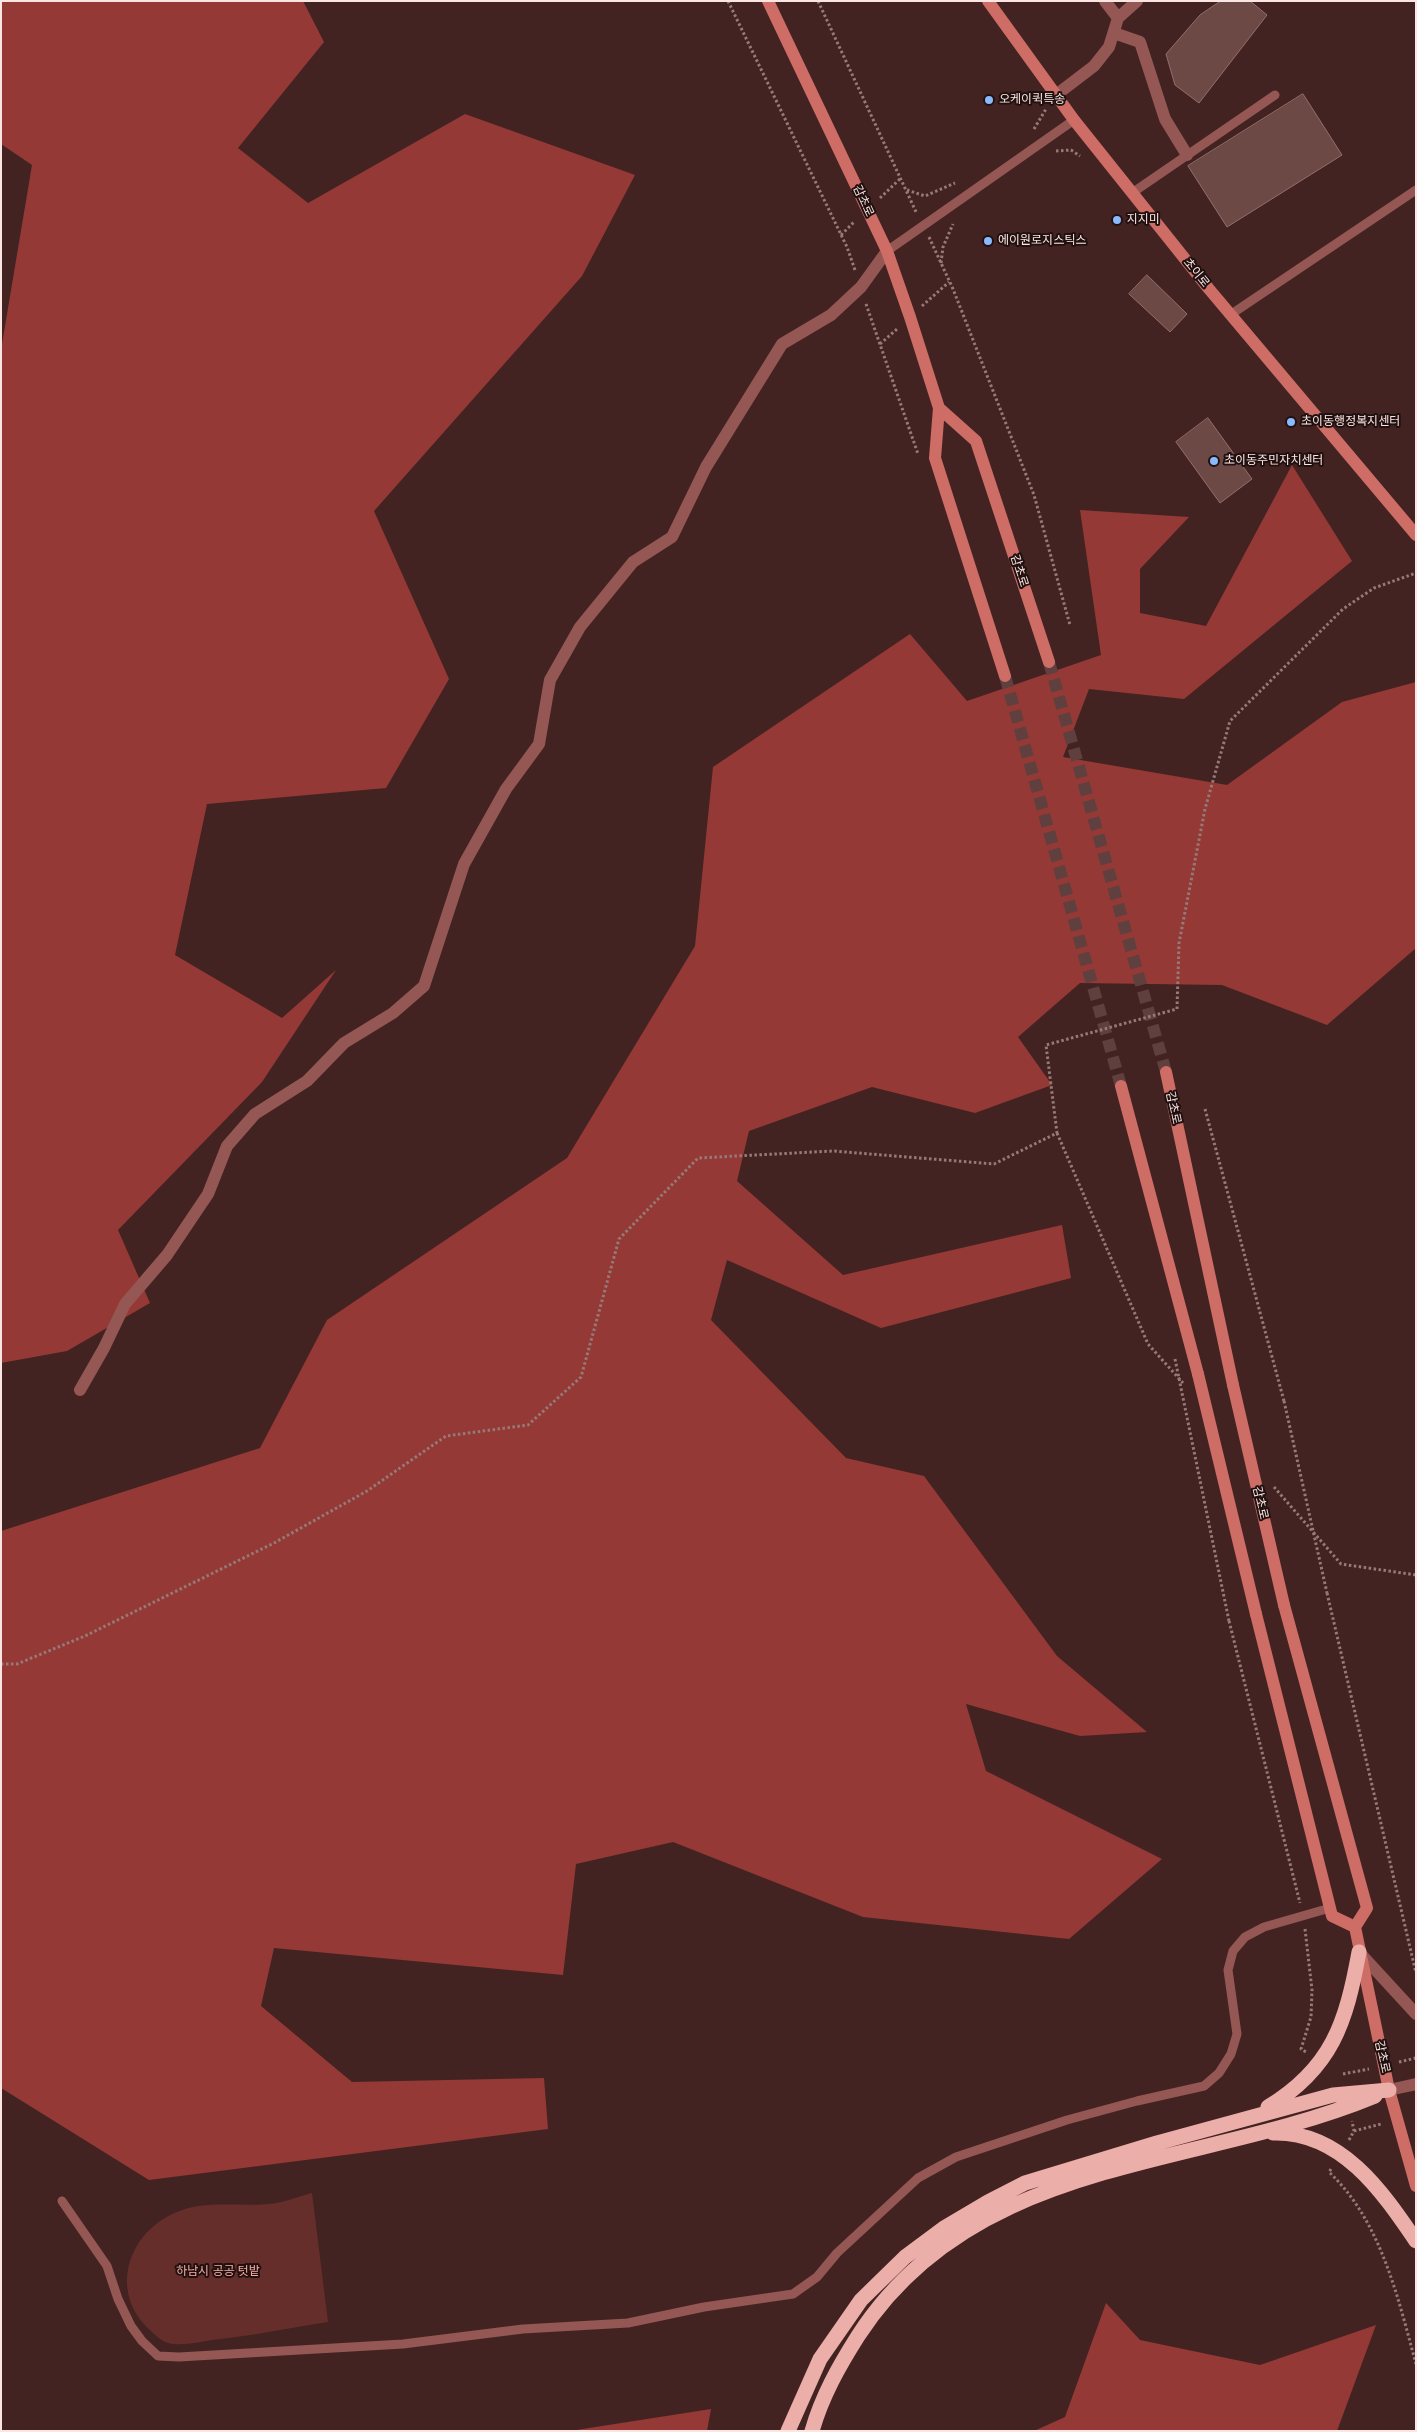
<!DOCTYPE html>
<meta charset="utf-8">
<style>
body{margin:0}
#map{position:relative;width:1417px;height:2432px;overflow:hidden;background:#432321;font-family:"Fira Sans",sans-serif}
canvas{display:block}
.frame{position:absolute;inset:0;border:2px solid #fce6e3;pointer-events:none}
</style>
<div id="map">
<canvas width="1417" height="2432"></canvas>
<div class="frame"></div>
</div>
<script>
const context = document.querySelector('canvas').getContext('2d');
context.lineJoin = 'round';
function paint(path, color) { context.fillStyle = color; context.fill(path, 'evenodd'); }
function strokePath(path, color, width, dash) { context.strokeStyle = color; context.lineWidth = width; context.lineCap = dash ? 'butt' : 'round'; context.setLineDash(dash || []); context.stroke(path); }
function write(font, color, halo, rows, align = 'center') {
  context.font = font + ' "Fira Sans","Noto Sans KR",sans-serif'; context.lineWidth = 4; context.setLineDash([]); context.textBaseline = 'middle'; context.strokeStyle = halo; context.fillStyle = color; for (const [text, x, y, turn = 0] of rows) {
    context.save(); context.translate(x, y); context.rotate((+turn || 0) * Math.PI / 180); context.textAlign = isNaN(turn) ? turn : align; if (halo) context.strokeText(text, 0, 0); context.fillText(text, 0, 0); context.restore();
  }
}
const green = new Path2D(`
 M312,2193l16,129c-39,6 -77,14 -116,18 -12,2 -26,5 -38,4 -9,0 -17,-7 -23,-13 -43,-38 -24,-99 26,-119 28,-12 61,-5 91,-8 14,-1 29,-7 44,-11z`);
const forest = new Path2D(`
 M1,1h302l21,41 -86,106 70,55 157,-89 170,61 -53,101 -208,235 75,168 -63,109 -179,16 -32,151 107,63 54,-48 -74,112 -144,148 32,73 -83,48 -66,12v-1013l31,-185 -31,-21z
 M1292,465l60,96 -168,138 -95,-10 -26,68 164,28 115,-83 74,-20v266l-89,77 -105,-40 -142,-2 -62,54 34,48 -77,28 -103,-26 -123,44 -12,50 106,94 219,-50 9,53 -190,50 -154,-68 -16,60 135,138 78,18 133,180 90,76 -67,4 -114,-32 20,67 176,88 -93,80 -206,-22 -190,-75 -97,22 -13,111 -289,-27 -13,58 91,76 192,-4 4,51 -399,51 -148,-92v-557l259,-83 67,-128 240,-162 128,-212 18,-179 197,-133 57,67 134,-46 -21,-145 109,7 -49,52v44l66,13z
 M1106,2303l34,37 120,25 116,-40 -39,106h-303l31,-14z
 M711,2409l-4,22h-137z`);
const building = new Path2D(`
 M1221,1h29l17,14 -68,88 -24,-18 -9,-31 34,-39z
 M1303,94l39,61 -115,72 -39,-61z
 M1147,275l40,39 -17,18 -41,-38z
 M1208,418l44,61 -32,24 -44,-61z`);
const secondaryTunnel = new Path2D(`
 M1049,662l117,410
 M1005,676l116,410`);
const path = new Path2D(`
 M728,1l119,246 8,23
 M818,1l99,213
 M1034,129l12,-20
 M1056,151l15,-1 9,6
 M907,190l18,6 30,-13
 M880,198l21,-20
 M841,235l14,-14
 M929,237l24,52 81,206 36,130
 M941,263l2,-16 10,-23
 M866,304l52,150
 M922,306l27,-24
 M880,344l17,-15
 M1205,1109l79,292
 M1057,1133l91,211 35,39
 M1274,1487l67,77 75,11
 M1327,1593l89,380
 M1229,1621l71,282
 M1,1664h16l68,-28 189,-93 93,-52 79,-55 82,-11 53,-48 38,-138 79,-81 135,-7 161,13 63,-31 -11,-88 131,-36 2,-66 26,-134 25,-88 113,-112 31,-21 42,-15
 M1305,1929l7,61 -1,27 -10,32 5,3
 M1399,2062l17,-4
 M1343,2074l26,-5
 M1354,2131l27,-7
 M1349,2140l5,-9 -2,-10
 M1331,2169l-2,3c52,49 69,126 87,192`);
const lane = new Path2D(`
 M1132,193l143,-98
 M887,251l187,-131
 M1230,315l186,-125
 M62,2201l45,65 11,33 13,27 11,15 16,15 21,1 224,-13 120,-15 105,-6 76,-16 89,-13 24,-17 20,-24 81,-75 38,-21 111,-37 70,-19 67,-15 15,-13 12,-19 6,-20 -9,-64 5,-19 12,-14 19,-10 66,-19`);
const street = new Path2D(`
 M1118,18l19,-17
 M1114,33l26,9 25,77 22,36
 M1056,95l38,-29 15,-19 9,-29 -13,-17
 M80,1390l24,-42 21,-44 42,-49 41,-61 19,-48 28,-32 52,-33 37,-38 49,-30 31,-27 40,-122 42,-75 33,-45 11,-64 30,-53 53,-65 39,-25 34,-70 76,-123 49,-29 30,-28 26,-36
 M1359,1952l57,62
 M1389,2090l27,-6`);
const secondary = new Path2D(`
 M768,1l119,250 23,66 29,91 -4,50 70,218
 M988,1l86,119 135,169 207,246
 M939,408l37,33 73,221
 M1166,1072l67,313
 M1121,1086l77,288
 M1284,1605l83,303 -12,19 34,163 27,96
 M1256,1614l76,302 23,11`);
const highway = new Path2D(`
 M1268,2107c64,-39 78,-84 91,-155
 M1273,2133c68,-2 109,58 143,108
 M788,2431l32,-72 41,-59 44,-43 39,-29 44,-26 37,-19 132,-40 176,-48 56,-5
 M812,2431c10,-35 27,-65 46,-95 117,-181 338,-166 517,-240`);
const pathBridge = new Path2D(`
 M1175,1359l54,262
 M1284,1401l43,192`);
const secondaryBridge = new Path2D(`
 M1198,1374l58,240
 M1233,1385l51,220`);
const markers = [
 [989,100,5,"#8abafc"],
 [1117,220,5,"#8abafc"],
 [988,241,5,"#8abafc"],
 [1291,422,5,"#8abafc"],
 [1214,461,5,"#8abafc"]
];
const poiNames = [
 ["오케이퀵특송",999,100],
 ["지지미",1127,220],
 ["에이원로지스틱스",998,241],
 ["초이동행정복지센터",1301,422],
 ["초이동주민자치센터",1224,461]
];
const streetNames = [
 ["감초로",863,201,65],
 ["초이로",1196,273,51],
 ["감초로",1019,571,72],
 ["감초로",1173,1108,78],
 ["감초로",1260,1503,77],
 ["감초로",1382,2057,78]
];
const parkNames = [
 ["하남시 공공 텃밭",218,2272]
];
paint(green, '#652e2b');
paint(forest, '#943936');
paint(building, '#6d4946');
strokePath(building, '#946e6a', 1);
strokePath(secondaryTunnel, '#5f403e', 12, [12, 6]);
strokePath(path, '#967a78', 3, [2.5, 2.5]);
strokePath(lane, '#955753', 9);
strokePath(street, '#955753', 12);
strokePath(secondary, '#ce6c66', 12);
strokePath(highway, '#ecaea8', 15);
strokePath(pathBridge, '#967a78', 3, [2.5, 2.5]);
strokePath(secondaryBridge, '#ce6c66', 12);
for (const [x, y, r, color] of markers) { const dot = new Path2D(); dot.arc(x, y, r, 0, 2 * Math.PI); context.fillStyle = color; context.fill(dot); strokePath(dot, '#201110', 2); }
write('12px', '#fce6e3', '#201110', poiNames, 'left');
write('12px', '#fce6e3', '#201110', streetNames);
write('12px', '#f8aba4', '#201110', parkNames);
</script>
